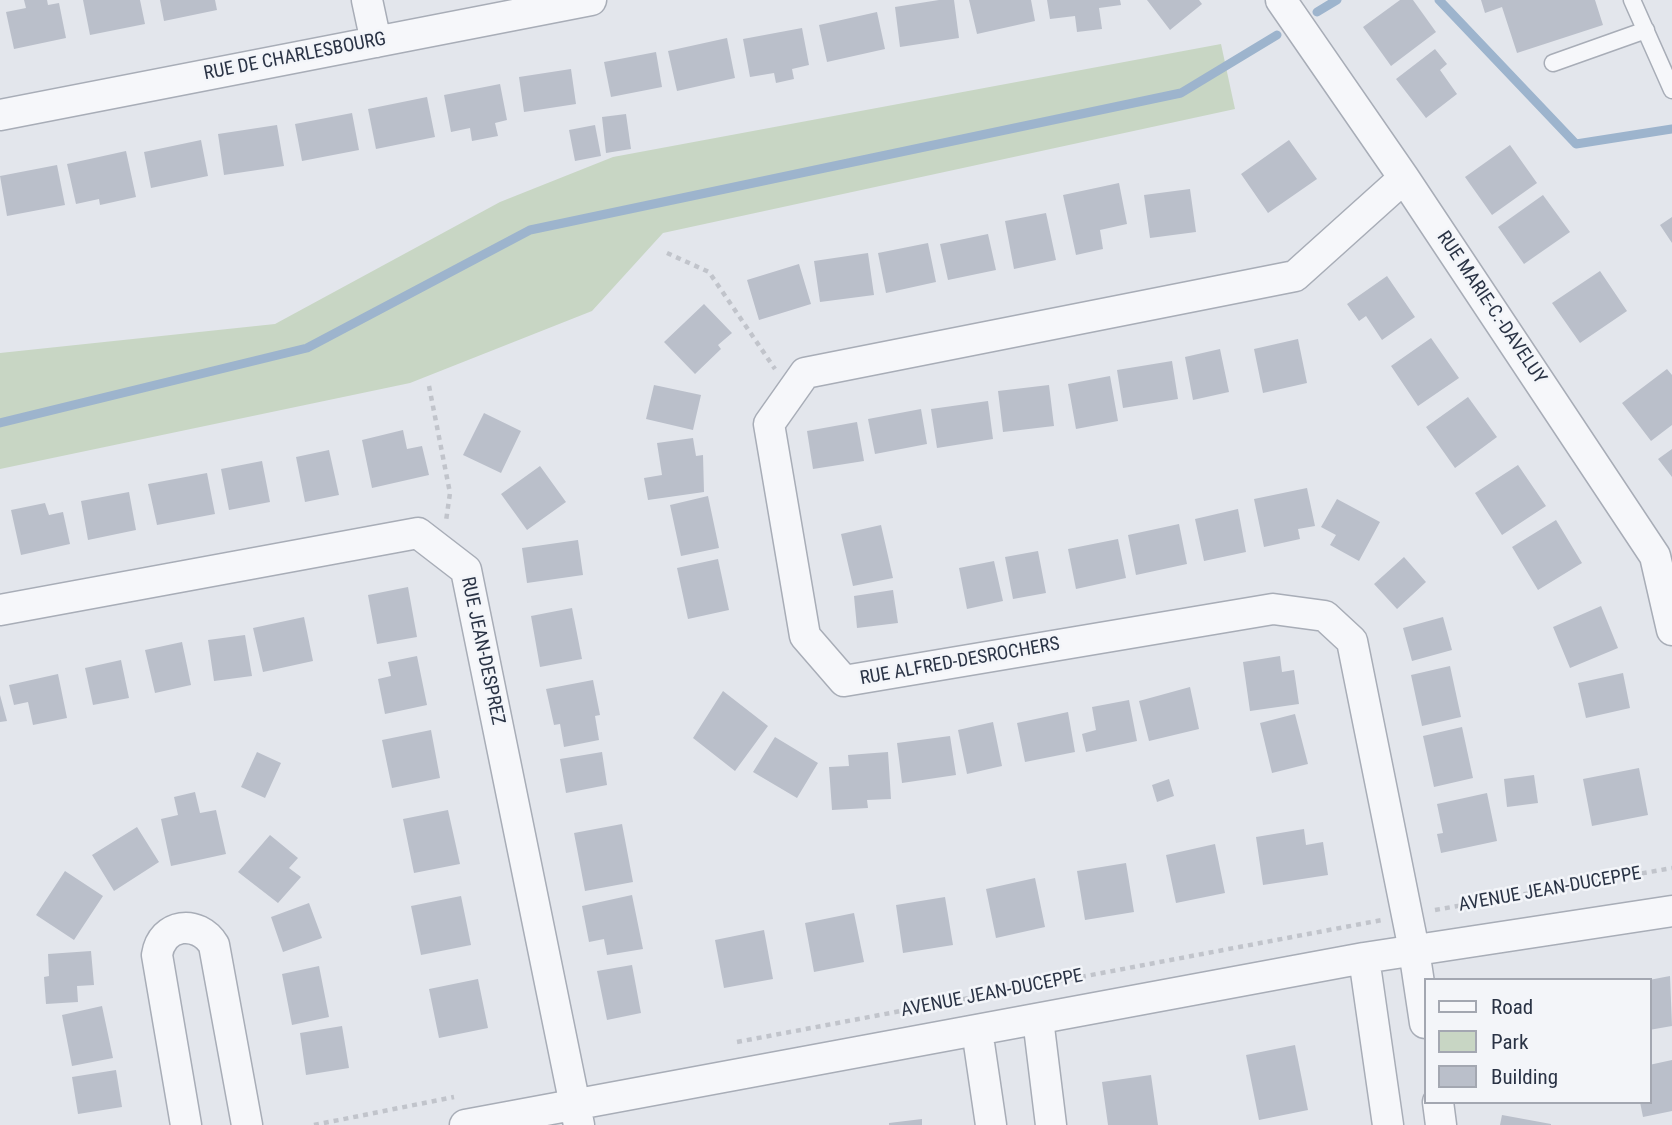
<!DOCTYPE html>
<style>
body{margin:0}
#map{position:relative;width:1672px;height:1125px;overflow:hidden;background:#e3e6ec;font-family:"Roboto Condensed",sans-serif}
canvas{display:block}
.legend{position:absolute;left:1424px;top:978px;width:228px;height:126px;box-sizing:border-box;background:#f3f5f9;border:2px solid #a3a7b1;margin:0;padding:9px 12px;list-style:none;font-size:21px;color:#2a3345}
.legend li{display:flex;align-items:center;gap:14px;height:35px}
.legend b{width:35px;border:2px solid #a3a7b1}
</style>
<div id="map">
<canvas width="1672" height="1125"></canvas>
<ul class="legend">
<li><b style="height:9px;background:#f6f7fa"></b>Road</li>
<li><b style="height:19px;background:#c8d6c4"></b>Park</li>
<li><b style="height:19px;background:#babfca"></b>Building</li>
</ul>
</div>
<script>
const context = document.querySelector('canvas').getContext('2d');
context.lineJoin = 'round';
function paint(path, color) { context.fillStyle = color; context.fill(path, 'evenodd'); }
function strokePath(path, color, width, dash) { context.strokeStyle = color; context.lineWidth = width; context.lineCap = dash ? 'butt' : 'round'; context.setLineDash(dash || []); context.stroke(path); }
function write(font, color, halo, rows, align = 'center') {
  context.font = font + ' "Roboto Condensed",sans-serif'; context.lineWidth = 5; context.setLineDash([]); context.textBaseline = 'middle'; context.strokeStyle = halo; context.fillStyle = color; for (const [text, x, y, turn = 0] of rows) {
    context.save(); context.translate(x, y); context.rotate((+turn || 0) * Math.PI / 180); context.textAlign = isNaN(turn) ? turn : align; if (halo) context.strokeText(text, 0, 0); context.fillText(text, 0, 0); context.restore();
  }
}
const green = new Path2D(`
 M1221,44l14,65 -572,124 -71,78 -182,72 -410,86v-116l275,-29 225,-122 113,-45z`);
const stream = new Path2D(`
 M1439,0l137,144 96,-15
 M1317,12l20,-12
 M0,423l307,-75 223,-118 651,-137 96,-58`);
const building = new Path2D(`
 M24,0h23l1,5 11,-2 7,35 -52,11 -8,-37 20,-4z
 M83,0h57l5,24 -55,11z
 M160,0h55l2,10 -53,11z
 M939,0h15l5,38 -59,9 -5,-40z
 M969,0h62l4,21 -58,13z
 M1047,0h73l1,5 -22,3 3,21 -25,3 -2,-16 -25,3z
 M1147,0h52l3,4 -32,26z
 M1400,0h13l23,32 -45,34 -28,-39z
 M1481,0h114l8,25 -86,28 -15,-46 -17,6z
 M877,12l8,37 -58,13 -8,-37z
 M802,28l7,37 -17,4 2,10 -18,4 -2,-10 -24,4 -7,-38z
 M727,38l8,40 -58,13 -9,-40z
 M1435,49l12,15 -7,6 17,24 -31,24 -30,-39z
 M656,52l6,35 -51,10 -7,-35z
 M571,69l5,35 -52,8 -5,-35z
 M500,84l7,36 -12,3 3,13 -26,5 -2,-13 -19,4 -7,-37z
 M427,97l8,40 -59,12 -8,-40z
 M352,113l7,37 -57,11 -7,-37z
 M626,114l5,35 -25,4 -4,-36z
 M277,125l7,41 -60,9 -6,-41z
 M595,125l6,31 -26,5 -6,-31z
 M201,140l7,36 -57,12 -7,-36z
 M1289,140l28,39 -49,34 -27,-39z
 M1510,145l27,38 -45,32 -27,-38z
 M126,151l10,46 -36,8 -1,-6 -23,5 -9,-40z
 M57,165l8,40 -58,11 -7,-40z
 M1119,183l8,41 -27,6 3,19 -27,6 -13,-60z
 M1190,189l6,43 -46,6 -6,-43z
 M1543,195l27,37 -46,32 -26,-37z
 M1046,213l10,47 -42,9 -9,-48z
 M1672,217v26l-12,-18z
 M988,234l8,36 -48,10 -8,-36z
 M928,243l8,39 -50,11 -8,-40z
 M868,253l6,42 -54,7 -6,-41z
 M799,264l12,40 -52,16 -12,-40z
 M1600,271l27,40 -47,32 -28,-40z
 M1387,276l28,41 -33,23 -16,-24 -7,5 -12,-17z
 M704,304l28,29 -14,12 3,4 -26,25 -31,-32z
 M1431,338l28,40 -41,28 -27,-40z
 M1298,339l9,44 -44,10 -9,-44z
 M1220,349l9,43 -36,8 -8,-43z
 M1172,361l6,38 -55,9 -6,-38z
 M1667,369l5,6v50l-21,16 -29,-38z
 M1110,376l8,45 -42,8 -8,-45z
 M654,385l47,10 -8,35 -47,-11z
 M1049,385l5,41 -51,6 -5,-41z
 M1468,397l29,40 -42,31 -29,-41z
 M988,401l5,38 -56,9 -6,-39z
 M921,409l6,35 -52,10 -7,-35z
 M484,413l37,18 -20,42 -38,-18z
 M857,422l7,39 -51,8 -6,-38z
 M403,430l4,19 15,-3 7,29 -57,13 -10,-48z
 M693,438l3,18 7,-1 1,37 -56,8 -4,-22 18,-3 -5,-32z
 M1672,449v28l-14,-18z
 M329,450l10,45 -34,7 -9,-45z
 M262,461l8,41 -41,8 -8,-41z
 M1518,465l28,41 -44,29 -27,-42z
 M540,466l26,36 -39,28 -26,-36z
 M207,473l8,41 -58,11 -9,-41z
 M1307,488l8,38 -17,3 2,10 -36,8 -10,-48z
 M129,492l7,38 -48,10 -7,-39z
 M708,496l11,52 -38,8 -11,-51z
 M1337,499l43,23 -21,39 -29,-16 6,-10 -15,-8z
 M45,503l4,12 14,-3 7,32 -49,11 -10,-45z
 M1238,509l8,43 -42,9 -9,-42z
 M1556,520l26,43 -44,27 -26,-43z
 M1179,524l8,40 -51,11 -8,-40z
 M881,525l12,53 -40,8 -12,-52z
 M1118,539l8,39 -50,11 -8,-40z
 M578,540l5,35 -56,8 -5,-35z
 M1038,551l8,42 -33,6 -8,-42z
 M1404,557l22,25 -29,27 -23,-25z
 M718,559l11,51 -41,9 -11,-51z
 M994,561l9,40 -36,8 -8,-41z
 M408,587l9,50 -40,7 -9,-49z
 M893,590l5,33 -41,5 -3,-32z
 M1601,606l17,42 -48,20 -17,-41z
 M572,608l10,51 -42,8 -9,-51z
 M304,617l9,44 -50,11 -10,-44z
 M1443,617l9,33 -40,11 -9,-33z
 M245,635l7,41 -38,5 -6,-41z
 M182,642l9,43 -36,8 -10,-43z
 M417,656l10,49 -42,9 -7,-35 13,-3 -3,-14z
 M1280,656l2,16 12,-2 5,34 -49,7 -7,-49z
 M121,660l8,38 -36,7 -8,-37z
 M1450,666l11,51 -39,9 -11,-51z
 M1623,673l7,35 -44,10 -8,-35z
 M58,674l9,44 -34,7 -5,-23 -14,3 -5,-20z
 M593,680l7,35 -5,1 4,24 -35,7 -4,-23 -6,1 -8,-36z
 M1190,687l9,42 -50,12 -10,-40z
 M723,691l45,35 -33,45 -42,-33z
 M0,695l7,26 -7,1z
 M1129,700l8,41 -51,11 -4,-18 14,-4 -4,-23z
 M1068,712l7,40 -50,10 -8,-39z
 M1295,714l13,50 -36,9 -12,-50z
 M993,722l9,44 -35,8 -9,-44z
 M1462,727l11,51 -39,9 -11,-51z
 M431,730l9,48 -48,10 -10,-48z
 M950,736l6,39 -54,8 -5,-40z
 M775,737l43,26 -21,35 -44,-26z
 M257,752l24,11 -16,35 -24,-11z
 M602,752l5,33 -41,8 -6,-34z
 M888,752l3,47 -24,1 1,8 -36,2 -3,-43 20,-1 -1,-11z
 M1639,768l9,47 -56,11 -9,-47z
 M1534,775l4,28 -31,4 -3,-28z
 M1169,779l5,17 -17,6 -5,-17z
 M195,792l5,21 16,-3 10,44 -55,12 -10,-47 17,-4 -4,-18z
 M1487,793l10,48 -56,12 -4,-19 6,-1 -6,-29z
 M448,810l12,54 -46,9 -11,-54z
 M622,824l11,58 -48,9 -11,-58z
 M137,827l22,35 -45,29 -22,-36z
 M1304,829l2,16 17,-3 5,33 -65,10 -7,-48z
 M270,835l28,23 -9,10 12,9 -23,26 -40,-31z
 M1215,844l10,49 -49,10 -10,-48z
 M1126,863l8,49 -49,8 -8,-49z
 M65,871l38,25 -29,44 -38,-25z
 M1035,878l10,49 -49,11 -10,-49z
 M632,895l11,54 -36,6 -3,-16 -15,3 -7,-36z
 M461,896l10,49 -50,10 -10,-49z
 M945,897l8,48 -50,8 -7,-48z
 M309,903l13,35 -39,14 -12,-35z
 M854,913l10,49 -50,10 -9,-49z
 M764,930l9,49 -49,9 -9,-48z
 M91,951l3,34 -17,1 1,16 -32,2 -2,-27 5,-1 -1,-22z
 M632,965l9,48 -34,7 -10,-49z
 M319,966l10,51 -37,8 -10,-51z
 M1670,976l2,50 -23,4v-50z
 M478,979l10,49 -49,10 -10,-49z
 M102,1006l11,52 -41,8 -10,-51z
 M342,1026l7,42 -43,7 -6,-42z
 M1295,1045l13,65 -49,10 -13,-65z
 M1672,1060v51l-29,6 -3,-15h9v-37z
 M116,1070l6,37 -44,7 -6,-37z
 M1151,1075l7,50h-50l-6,-43z
 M1502,1115l49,9v1h-51z
 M922,1119v6h-33v-2z`);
const path = new Path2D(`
 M667,253l42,19 66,97
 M429,386l21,107 -4,28
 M1435,910l237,-42
 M737,1042l645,-122
 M314,1125l140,-28`);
const lane = new Path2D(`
 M1632,0l40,90
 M1553,63l93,-33`);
const street = new Path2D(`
 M367,0l9,42
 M1281,0l123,178 251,378 17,74
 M0,115l591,-115
 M1404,178l-109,98 -490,97 -36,51 36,212 39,45 429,-72 52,7 27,25 62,309 11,73
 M0,610l418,-77 48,37 113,555
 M1364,958l24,167
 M1038,1019l13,106
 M977,1030l14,95
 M1438,1102l3,23
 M186,1125l-29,-170c5,-32 41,-36 57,-10l33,180
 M465,1125l899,-167 308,-47`);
const streetNames = [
 ["RUE DE CHARLESBOURG",295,57,-11],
 ["RUE MARIE-C.-DAVELUY",1491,308,56],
 ["RUE JEAN-DESPREZ",482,651,78],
 ["RUE ALFRED-DESROCHERS",960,662,-10],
 ["AVENUE JEAN-DUCEPPE",1550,890,-10],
 ["AVENUE JEAN-DUCEPPE",992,994,-11]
];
paint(green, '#c8d6c4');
strokePath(stream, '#9db4cd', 9);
paint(building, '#babfca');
strokePath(lane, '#a8adb7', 19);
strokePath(street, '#a8adb7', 33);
strokePath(path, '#c1c4cb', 4.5, [5, 5]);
strokePath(lane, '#f6f7fa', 16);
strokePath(street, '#f6f7fa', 30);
write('19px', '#2a3345', '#f3f5f9', streetNames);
</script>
